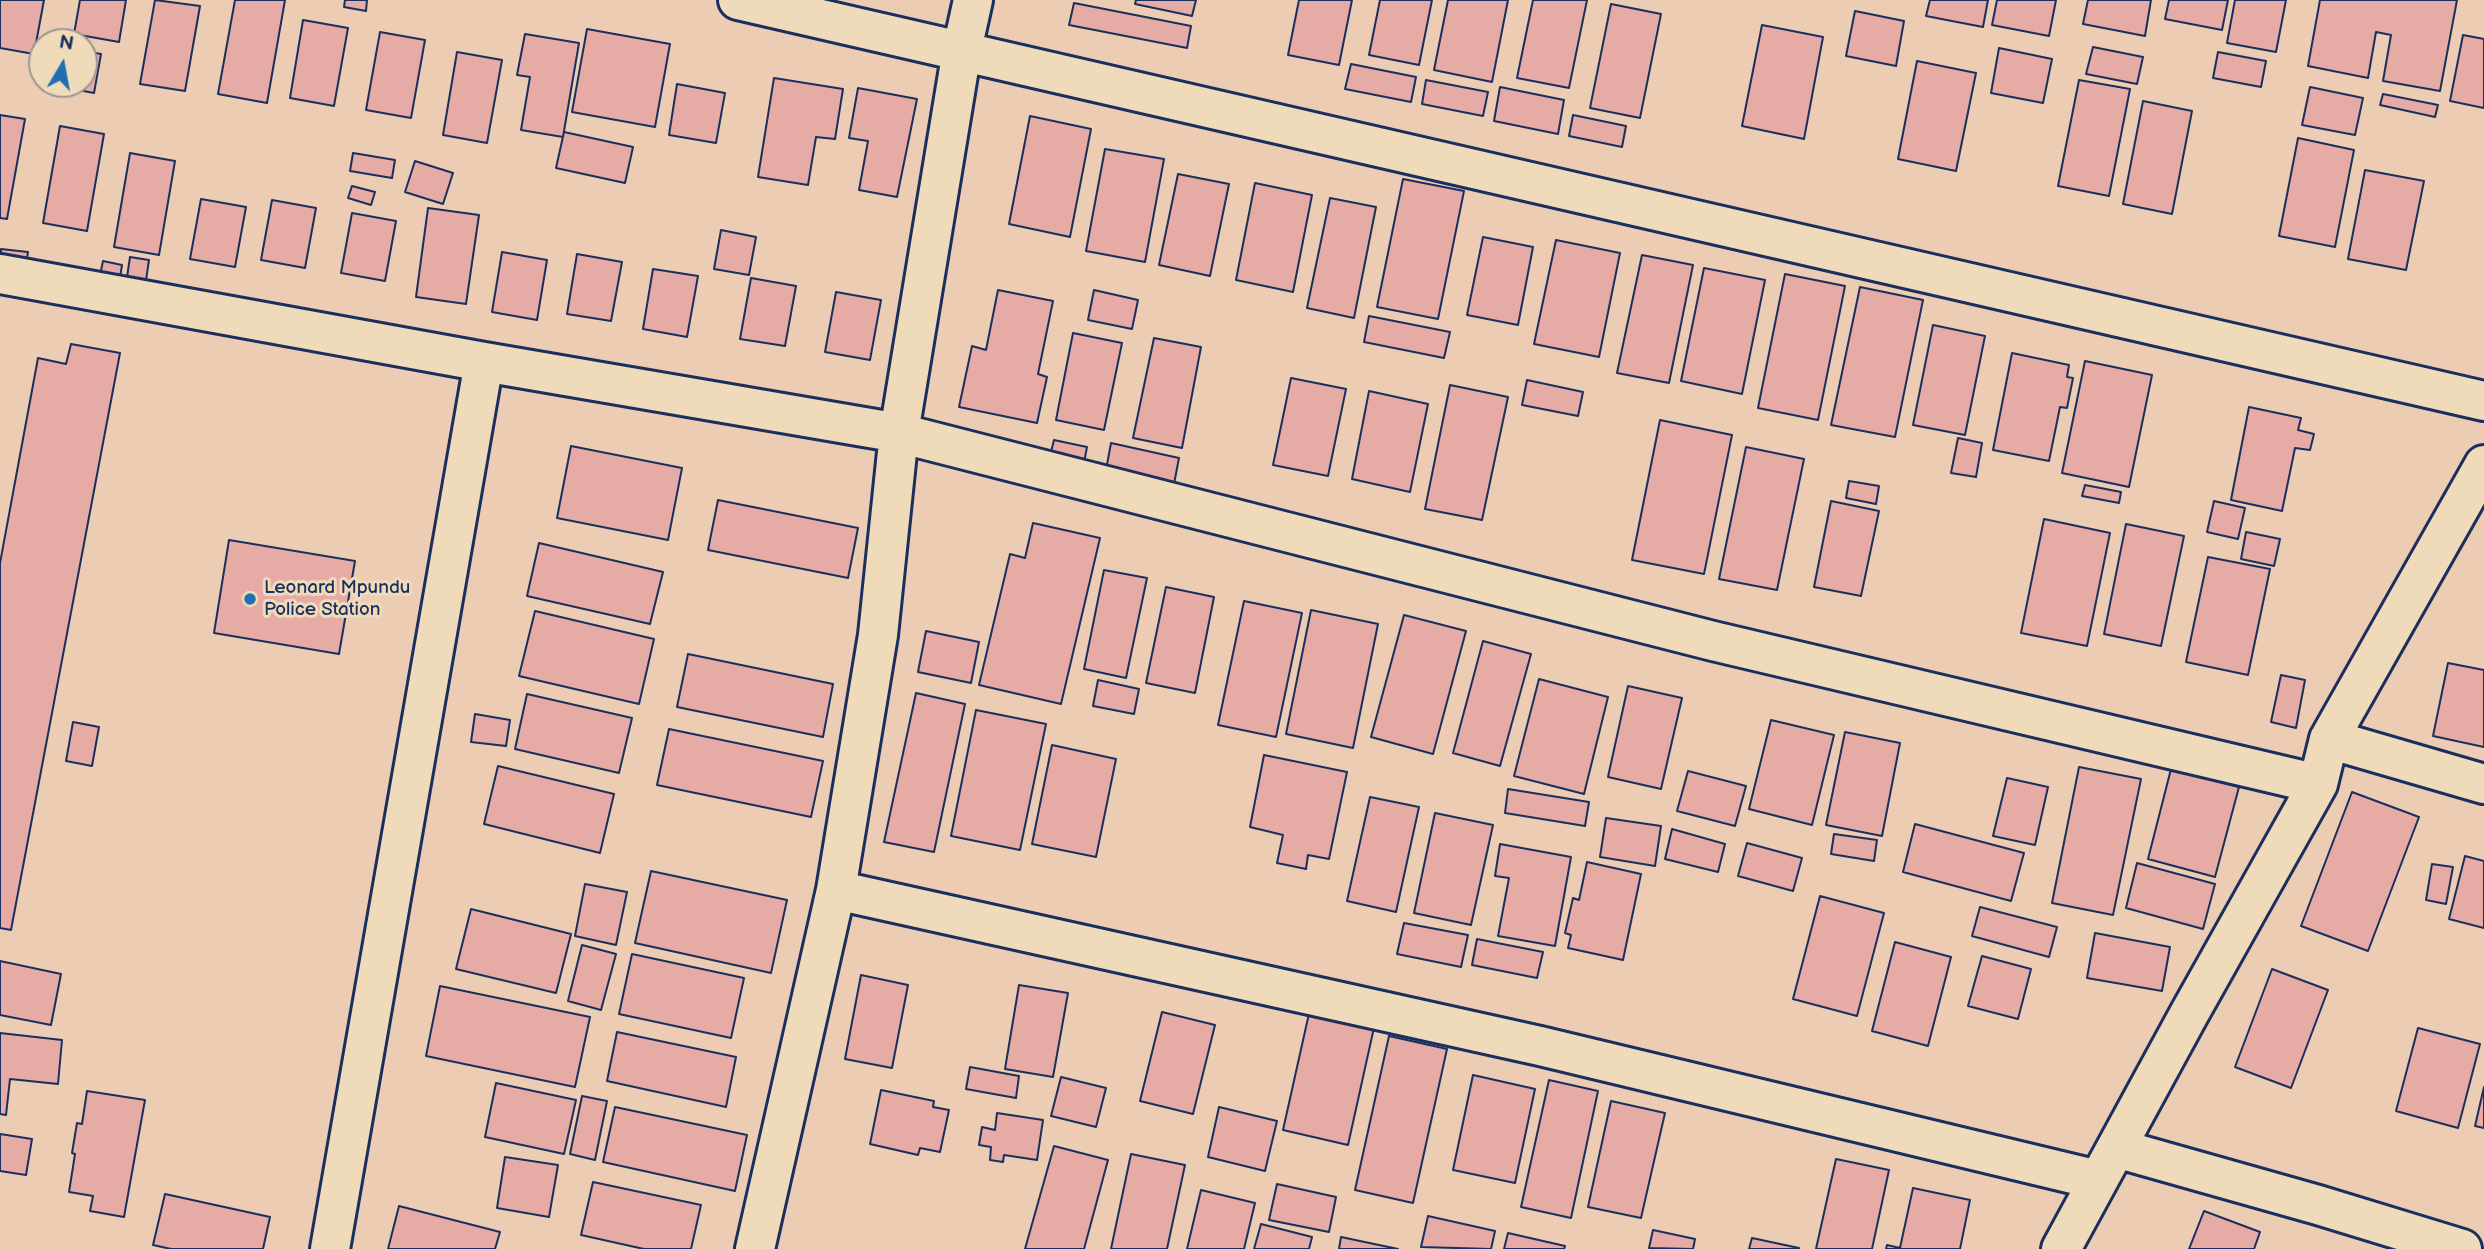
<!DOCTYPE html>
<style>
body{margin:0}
#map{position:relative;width:2484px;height:1249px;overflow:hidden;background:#eccdb3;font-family:"Balsamiq Sans",sans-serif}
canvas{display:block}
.north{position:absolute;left:28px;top:28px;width:70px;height:70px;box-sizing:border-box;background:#efdbb9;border:2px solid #9a9695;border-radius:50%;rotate:10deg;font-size:19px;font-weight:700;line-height:28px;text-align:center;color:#1b2f5e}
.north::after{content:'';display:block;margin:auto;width:24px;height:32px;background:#1f6fb2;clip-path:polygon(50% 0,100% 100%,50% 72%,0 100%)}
</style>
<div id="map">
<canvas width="2484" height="1249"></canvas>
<div class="north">N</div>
</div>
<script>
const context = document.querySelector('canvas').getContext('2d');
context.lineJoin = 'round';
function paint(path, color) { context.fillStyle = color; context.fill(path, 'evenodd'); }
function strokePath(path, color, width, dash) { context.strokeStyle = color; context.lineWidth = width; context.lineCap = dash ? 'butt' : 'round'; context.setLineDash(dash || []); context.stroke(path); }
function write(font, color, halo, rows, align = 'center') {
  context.font = font + ' "Balsamiq Sans",sans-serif'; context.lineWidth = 6; context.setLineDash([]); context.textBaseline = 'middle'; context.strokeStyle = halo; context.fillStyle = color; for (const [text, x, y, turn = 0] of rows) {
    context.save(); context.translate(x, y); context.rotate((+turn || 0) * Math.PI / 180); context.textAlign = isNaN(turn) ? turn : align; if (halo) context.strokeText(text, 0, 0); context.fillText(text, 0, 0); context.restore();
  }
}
const building = new Path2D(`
 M0,0h44l-10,54 -34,-6z
 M80,0h46l-7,42 -45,-8z
 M155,0l45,6 -15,85 -45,-7z
 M235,0h50l-18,103 -49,-9z
 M345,0h22l-1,11 -22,-4z
 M1136,0h60l-4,16 -57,-12z
 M1299,0h53l-13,65 -51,-10z
 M1380,0h52l-13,65 -50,-10z
 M1448,0h60l-16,82 -58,-12z
 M1533,0h54l-18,88 -52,-10z
 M1930,0h58l-5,27 -57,-11z
 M1997,0h59l-7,36 -57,-11z
 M2088,0h63l-6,36 -62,-12z
 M2169,0h59l-6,30 -57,-11z
 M2235,0h51l-10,52 -49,-9z
 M2320,0h137l-17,91 -57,-10 8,-46 -15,-3 -8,46 -60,-12z
 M1074,3l117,23 -4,22 -118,-23z
 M1611,4l50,10 -21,104 -50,-10z
 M1855,11l49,10 -8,45 -50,-10z
 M303,20l45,8 -14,78 -44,-8z
 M1762,25l61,12 -19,102 -62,-13z
 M587,29l83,15 -15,83 -83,-15z
 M380,32l45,8 -14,78 -45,-8z
 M525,34l54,9 -16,94 -42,-7 9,-53 -13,-2z
 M2463,35l21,4v69l-34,-7z
 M2093,47l50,10 -6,27 -51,-10z
 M1999,48l53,11 -9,44 -52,-10z
 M84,51l17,3 -7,39 -43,-8 33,-1z
 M457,52l45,8 -15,83 -44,-8z
 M2218,52l48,9 -5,26 -48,-9z
 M1917,61l59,12 -20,98 -58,-12z
 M1351,64l65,13 -5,25 -66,-13z
 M774,78l69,11 -8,50 -19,-2 -8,48 -50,-8z
 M1426,80l62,12 -5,24 -61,-12z
 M2079,80l51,9 -21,107 -51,-10z
 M677,84l48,9 -9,50 -47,-8z
 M1500,87l64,13 -6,34 -64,-13z
 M2310,87l53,11 -8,37 -53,-10z
 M858,88l59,11 -20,98 -38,-7 9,-49 -19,-3z
 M2383,94l55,11 -3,12 -55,-12z
 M2143,101l49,10 -20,103 -49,-10z
 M0,115l25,4 -18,100 -7,-1z
 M1573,115l53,11 -4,21 -53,-11z
 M1030,116l61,13 -21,108 -61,-13z
 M60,126l44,8 -17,97 -44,-8z
 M564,132l69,15 -8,36 -69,-15z
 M2298,138l56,12 -19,97 -56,-11z
 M1105,149l59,10 -19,103 -59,-11z
 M130,153l45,8 -16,94 -45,-8z
 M353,153l42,7 -3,18 -42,-7z
 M415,161l38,12 -10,31 -38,-12z
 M2365,170l59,11 -18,89 -58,-11z
 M1178,174l51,10 -19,92 -51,-11z
 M1403,179l61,12 -26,128 -61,-12z
 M1255,183l57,12 -19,97 -57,-12z
 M352,186l23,6 -4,13 -23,-7z
 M1330,198l46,9 -22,111 -47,-10z
 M201,199l45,8 -11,60 -45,-8z
 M272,200l44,8 -11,60 -44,-8z
 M428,208l51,7 -13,89 -50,-7z
 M352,213l44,8 -11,60 -44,-8z
 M721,230l35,7 -7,38 -35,-6z
 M1483,237l50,10 -15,78 -51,-10z
 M1556,240l64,13 -21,104 -65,-13z
 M1,249l27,3 -3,20 -25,-9z
 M502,252l45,8 -10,60 -45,-8z
 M577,254l45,8 -11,59 -44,-7z
 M1642,255l51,10 -24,118 -52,-10z
 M130,257l19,3 -4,27 -19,-3z
 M103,261l19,4 -3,19 -20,-4z
 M1704,268l61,12 -23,114 -61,-13z
 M653,269l45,7 -11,61 -44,-8z
 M1785,274l60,12 -27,134 -60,-12z
 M751,278l45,8 -11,60 -45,-7z
 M1860,287l63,13 -28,137 -64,-12z
 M998,290l55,11 -15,73 9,3 -10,46 -78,-16 13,-61 14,4z
 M1094,290l44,10 -6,29 -44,-9z
 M836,292l45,8 -11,60 -45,-8z
 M1369,316l81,16 -6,26 -80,-16z
 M1933,325l52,11 -20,99 -52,-10z
 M1073,333l49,10 -18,87 -48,-10z
 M1154,338l47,9 -19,101 -49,-10z
 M71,344l49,9 -109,577 -11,-2v-365l38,-205 28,6z
 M2012,353l57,12 -2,12 6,1 -6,30 -7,-1 -11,54 -56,-11z
 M2085,361l67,14 -23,112 -67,-14z
 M1291,378l55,11 -18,87 -55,-11z
 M1527,380l56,12 -5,24 -56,-11z
 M1450,385l58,12 -26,123 -57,-11z
 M1369,391l59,13 -18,88 -58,-13z
 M2249,407l52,11 -3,12 16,4 -4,16 -15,-2 -13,63 -51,-11z
 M1660,420l72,15 -28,139 -72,-14z
 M1958,438l24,5 -6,34 -25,-4z
 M1054,440l33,7 -4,21 -34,-8z
 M1111,443l68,15 -5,26 -68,-14z
 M571,446l111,22 -14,72 -111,-22z
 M1746,447l58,12 -27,131 -58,-11z
 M1849,481l30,5 -3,18 -30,-6z
 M2085,485l36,7 -2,11 -37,-7z
 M718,500l140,28 -10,50 -140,-28z
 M1831,501l48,10 -18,85 -47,-9z
 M2214,501l31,7 -7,31 -31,-7z
 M2044,519l66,14 -23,113 -66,-13z
 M1033,523l67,15 -39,166 -82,-19 31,-131 15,4z
 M2126,524l58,12 -23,110 -57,-12z
 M2246,532l34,7 -6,27 -33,-7z
 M229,540l126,21 -16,93 -125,-21z
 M539,543l124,29 -13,52 -123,-28z
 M2208,557l62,12 -22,106 -62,-13z
 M1104,570l43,8 -21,100 -42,-9z
 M1166,587l48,10 -19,96 -49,-10z
 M1244,601l58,12 -26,124 -58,-12z
 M1311,610l67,14 -25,124 -67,-14z
 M535,611l119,28 -15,65 -120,-28z
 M1404,615l62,16 -33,123 -62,-17z
 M926,631l53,11 -8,41 -53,-11z
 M1483,641l48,13 -31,112 -47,-13z
 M688,654l145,30 -10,53 -146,-30z
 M2448,663l36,7v77l-51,-11z
 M2281,675l24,5 -9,48 -25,-6z
 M1539,679l69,18 -24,97 -70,-18z
 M1098,680l41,9 -5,25 -41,-8z
 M1628,686l54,12 -21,91 -53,-12z
 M916,693l49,11 -31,148 -50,-10z
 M527,694l105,24 -13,55 -104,-24z
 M976,710l70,14 -26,126 -69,-14z
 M475,714l35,6 -4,26 -35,-4z
 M1771,720l63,15 -22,90 -63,-16z
 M73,722l26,5 -7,39 -26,-5z
 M669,729l154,32 -12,56 -154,-32z
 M1845,732l55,11 -18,93 -56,-11z
 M1052,745l64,14 -20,98 -64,-13z
 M1264,755l83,17 -18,87 -21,-4 -2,14 -29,-6 6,-28 -33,-8z
 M498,766l116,28 -14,59 -116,-29z
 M2079,767l62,12 -28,136 -61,-12z
 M2171,769l68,18 -24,90 -67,-18z
 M1688,771l58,15 -11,40 -58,-15z
 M2007,778l41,9 -13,58 -42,-9z
 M1508,789l81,13 -4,24 -80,-13z
 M2352,792l67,25 -51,134 -67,-25z
 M1370,797l49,10 -23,105 -49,-11z
 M1435,813l58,12 -22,100 -57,-12z
 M1606,818l55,8 -6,40 -55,-9z
 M1915,824l109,29 -13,48 -108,-29z
 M1672,829l53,15 -7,28 -53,-13z
 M1834,834l43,6 -3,21 -43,-7z
 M1747,843l55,15 -9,33 -55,-15z
 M1500,844l71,13 -16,89 -57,-10 11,-58 -14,-2z
 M2465,856l19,5v67l-35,-9z
 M1587,862l54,12 -18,86 -55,-12 3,-13 -6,-2 8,-35 6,2z
 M2137,863l78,21 -12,45 -77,-21z
 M2432,864l21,3 -7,37 -20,-4z
 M651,871l136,29 -16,73 -136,-30z
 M585,884l42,8 -11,53 -41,-9z
 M1820,896l64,17 -27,103 -64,-17z
 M1980,907l77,20 -8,30 -77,-21z
 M471,909l100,25 -15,59 -100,-24z
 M1404,923l64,12 -7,32 -64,-13z
 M2095,933l75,14 -8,44 -75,-13z
 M1477,939l66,13 -6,26 -65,-13z
 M1895,942l56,15 -23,89 -56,-15z
 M582,945l34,9 -15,56 -33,-9z
 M632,954l112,24 -13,60 -112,-24z
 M1982,956l49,13 -13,50 -50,-13z
 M0,961l61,13 -10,51 -51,-10z
 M2272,969l56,21 -37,98 -56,-21z
 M861,975l47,10 -16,83 -47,-9z
 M1019,985l49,8 -15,84 -48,-8z
 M440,986l150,31 -15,70 -149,-31z
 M1310,1009l65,14 -27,122 -65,-15z
 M1162,1012l53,13 -22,89 -53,-13z
 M2418,1028l62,16 -22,84 -62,-17z
 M617,1032l119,25 -10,50 -119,-26z
 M0,1033l62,7 -4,44 -48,-5 -4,36 -6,-1z
 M1389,1036l58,13 -34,154 -58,-13z
 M970,1067l49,9 -3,22 -50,-9z
 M1473,1075l62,14 -20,94 -62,-13z
 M1061,1077l45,11 -10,39 -45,-11z
 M1549,1080l49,11 -27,127 -50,-11z
 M496,1083l80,17 -12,54 -79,-17z
 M2484,1087v41l-9,-2z
 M881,1090l53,11 -1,6 16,3 -9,42 -20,-4 -2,7 -48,-11z
 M87,1091l58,9 -21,117 -34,-6 3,-15 -24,-4 6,-38 -3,-1 5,-30 5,1z
 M582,1096l25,5 -12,59 -25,-6z
 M1611,1101l54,12 -24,105 -53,-11z
 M615,1107l132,28 -12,56 -132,-29z
 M1219,1107l58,14 -12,50 -57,-14z
 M997,1113l46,7 -6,40 -33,-5 -1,7 -13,-2 1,-13 -12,-2 3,-18 13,3z
 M0,1134l32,5 -6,36 -26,-4z
 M1054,1146l54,14 -24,89h-59z
 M1131,1154l54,11 -18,84h-56z
 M505,1157l53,8 -9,52 -52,-9z
 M1836,1159l53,11 -17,79h-56z
 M593,1182l108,23 -10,44h-47l-63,-14z
 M1277,1184l59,13 -7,35 -60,-12z
 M1913,1188l57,12 -10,49h-74l1,-4 13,3z
 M1201,1190l54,13 -11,46h-57z
 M165,1194l105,23 -7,32h-92l-18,-4z
 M399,1206l101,26 -5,17h-107z
 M2204,1211l56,21 -6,17h-65z
 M1428,1216l67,15 -4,18 -70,-2z
 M1261,1224l51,13 -3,12h-55z
 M1653,1230l42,9 -2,10 -44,-1z
 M1508,1233l57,13 -1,3h-60z
 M1341,1237l57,12h-59z
 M1752,1238l47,10v1h-50z`);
const minor = new Path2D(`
 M738,0l1746,401
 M0,274l484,88 415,71 814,208 605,143
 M2329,739l155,45
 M836,890l704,156 558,134
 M2116,1148l202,57 144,44
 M330,1249l154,-887
 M755,1249l81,-359 42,-255 21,-202 63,-383 11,-50
 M2061,1249l128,-235 129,-230 11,-45 155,-274`);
const markers = [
 [250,599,7,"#1f6fb2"]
];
const poiNames = [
 ["Leonard Mpundu",264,588],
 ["Police Station",264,610]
];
paint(building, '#e6aba5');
strokePath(building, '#1b2f5e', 2);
strokePath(minor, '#1b2f5e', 44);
strokePath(minor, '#efdbb9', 38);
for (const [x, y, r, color] of markers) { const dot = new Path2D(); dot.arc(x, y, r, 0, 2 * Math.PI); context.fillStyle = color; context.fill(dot); strokePath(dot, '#efdbb9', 2.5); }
write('19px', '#1b2f5e', '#efdbb9', poiNames, 'left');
</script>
